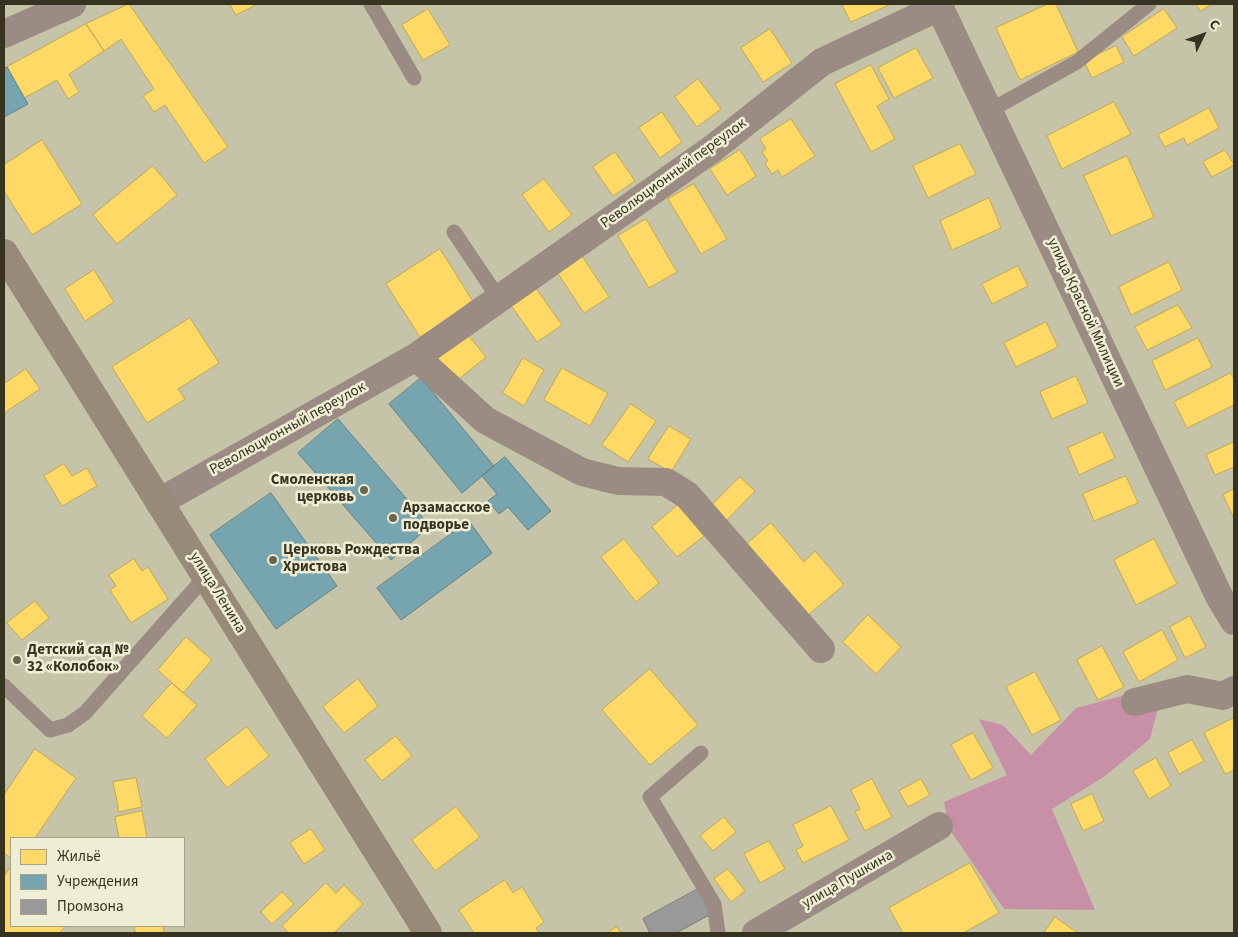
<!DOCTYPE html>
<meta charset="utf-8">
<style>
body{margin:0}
#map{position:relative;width:1238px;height:937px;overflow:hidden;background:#c6c4a8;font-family:"Source Sans 3",sans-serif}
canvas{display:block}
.frame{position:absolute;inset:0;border:5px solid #363420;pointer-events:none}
.legend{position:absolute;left:10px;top:837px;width:175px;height:90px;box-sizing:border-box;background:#efedd4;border:1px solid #a5a38c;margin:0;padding:6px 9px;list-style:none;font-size:15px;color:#363420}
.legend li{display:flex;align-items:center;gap:10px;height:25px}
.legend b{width:25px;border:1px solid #a5a38c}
.north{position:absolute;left:1178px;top:10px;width:50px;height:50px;-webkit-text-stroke:4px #efedd4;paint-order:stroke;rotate:48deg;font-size:14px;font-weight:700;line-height:20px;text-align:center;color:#363420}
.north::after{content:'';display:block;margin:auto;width:18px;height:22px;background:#363420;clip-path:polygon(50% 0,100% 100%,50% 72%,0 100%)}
</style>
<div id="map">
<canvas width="1238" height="937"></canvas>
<div class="frame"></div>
<ul class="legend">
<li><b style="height:14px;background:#ffd966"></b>Жильё</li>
<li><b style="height:14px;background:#76a5af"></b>Учреждения</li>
<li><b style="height:14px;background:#999"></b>Промзона</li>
</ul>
<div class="north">С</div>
</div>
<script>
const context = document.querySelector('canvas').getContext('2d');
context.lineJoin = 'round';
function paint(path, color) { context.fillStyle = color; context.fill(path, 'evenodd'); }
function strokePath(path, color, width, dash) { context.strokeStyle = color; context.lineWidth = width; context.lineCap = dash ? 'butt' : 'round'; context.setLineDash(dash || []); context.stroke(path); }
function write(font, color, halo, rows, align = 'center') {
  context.font = font + ' "Source Sans 3",sans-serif'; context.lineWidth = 5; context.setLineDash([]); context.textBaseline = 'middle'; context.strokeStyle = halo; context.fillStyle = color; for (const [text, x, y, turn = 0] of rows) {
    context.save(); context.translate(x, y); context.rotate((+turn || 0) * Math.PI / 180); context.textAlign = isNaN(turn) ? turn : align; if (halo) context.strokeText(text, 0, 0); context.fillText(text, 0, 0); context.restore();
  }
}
const forest = new Path2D(`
 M1164,685l-14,54 -45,37 -53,33 43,101 -91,-1 -54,-79 -6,-28 63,-27 -28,-56 24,6 28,30 45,-47z`);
const homes = new Path2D(`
 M129,4l99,143 -24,16 -39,-58 -11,7 -11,-16 11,-7 -33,-50 -17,12 -18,-27z
 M230,4h23l1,2 -18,9z
 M842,4h49l-40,18z
 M1048,4h8l22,48 -58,28 -24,-52z
 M1196,4h16l-11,7z
 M428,9l22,36 -27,15 -21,-35z
 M1164,9l13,19 -43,28 -12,-19z
 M86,24l18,27 -35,23 10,18 -11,7 -11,-19 -33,18 -17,-31z
 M770,29l22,34 -29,19 -22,-34z
 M1116,46l8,16 -32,16 -8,-17z
 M916,48l17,30 -39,20 -16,-30z
 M871,65l18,34 -12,7 18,33 -24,13 -36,-68z
 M698,79l23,30 -24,18 -22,-30z
 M1114,102l17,32 -69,35 -15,-33z
 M1209,108l10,20 -32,17 -3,-7 -19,9 -7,-12z
 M662,112l20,30 -22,16 -21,-30z
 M791,119l24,37 -33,21 -4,-7 -6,4 -7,-11 3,-2 -6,-9 4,-3 -6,-10z
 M42,140l40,64 -50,31 -28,-44v-26z
 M960,144l16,30 -48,24 -15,-32z
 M740,150l16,26 -29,19 -17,-26z
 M1225,150l9,15 -22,12 -9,-15z
 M615,152l20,29 -22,15 -20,-29z
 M1127,156l27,61 -43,19 -27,-60z
 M153,166l24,29 -60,49 -24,-29z
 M544,179l28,36 -23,17 -27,-37z
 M694,184l33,55 -26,15 -33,-55z
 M989,198l12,30 -49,22 -12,-29z
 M646,219l31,53 -28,16 -31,-52z
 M440,249l34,54 -54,34 -34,-53z
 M582,256l27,41 -25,16 -27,-41z
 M1169,262l13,28 -51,25 -12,-28z
 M1018,266l10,20 -36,18 -10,-20z
 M94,270l20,32 -29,19 -20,-32z
 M535,287l27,38 -25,17 -27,-38z
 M1178,305l14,23 -45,22 -12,-23z
 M190,318l29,45 -41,26 7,10 -38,24 -35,-56z
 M1046,322l12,25 -42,20 -12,-24z
 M465,331l21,26 -32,26 -21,-25z
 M1198,338l14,29 -47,23 -13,-29z
 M523,358l21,12 -20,36 -21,-13z
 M562,368l46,25 -18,33 -46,-26z
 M26,369l14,20 -36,24v-29z
 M1231,373l3,6v26l-47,23 -13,-26z
 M1076,376l12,27 -36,16 -12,-27z
 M631,404l25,17 -28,41 -26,-17z
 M669,426l22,13 -20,33 -23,-13z
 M1103,432l12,26 -36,17 -11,-27z
 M1234,442v25l-19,8 -9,-20z
 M64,464l8,12 15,-8 10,18 -35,20 -18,-30z
 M1126,476l12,27 -44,18 -11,-27z
 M740,477l15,14 -33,34 -15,-15z
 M1234,489v29l-11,-23z
 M678,505l26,31 -27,21 -25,-30z
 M771,523l33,39 11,-11 29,34 -36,30 -61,-71z
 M624,539l35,44 -23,19 -35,-45z
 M1154,539l23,45 -41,21 -22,-45z
 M134,559l8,12 6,-4 20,32 -37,24 -21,-33 6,-4 -7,-11z
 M35,601l14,17 -27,22 -15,-17z
 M868,615l33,32 -25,27 -33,-32z
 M1190,616l16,31 -21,11 -15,-31z
 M1162,630l16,30 -39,22 -16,-30z
 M186,637l26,23 -29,33 -25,-23z
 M1102,646l22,41 -26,13 -21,-40z
 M650,669l48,56 -48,40 -48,-55z
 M1035,672l26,48 -29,15 -26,-48z
 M358,679l20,27 -34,27 -21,-26z
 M172,683l25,22 -30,33 -25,-22z
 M1234,718v52l-9,4 -21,-41z
 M247,727l22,29 -42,32 -22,-29z
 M973,733l20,35 -22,12 -20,-35z
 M396,736l16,20 -30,25 -17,-21z
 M1192,740l12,21 -25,13 -11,-21z
 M35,749l41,29 -41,60h-24v20l-7,-5v-58z
 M1156,758l15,28 -22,13 -16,-28z
 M136,778l6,29 -23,5 -6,-30z
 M872,779l20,38 -27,14 -10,-19 5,-3 -9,-19z
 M921,779l9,16 -22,12 -9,-16z
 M1092,794l12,27 -21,10 -12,-27z
 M831,806l18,34 -46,23 -7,-13 7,-4 -10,-21z
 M456,807l24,30 -45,34 -23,-31z
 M142,811l5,27h-28l-4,-21z
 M724,817l12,15 -23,19 -13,-15z
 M311,829l14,21 -21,14 -14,-21z
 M769,841l16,28 -25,14 -16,-29z
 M970,863l29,50 -36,20h-60l-14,-25z
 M11,866v60h54l-5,7h-56v-56z
 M728,869l17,22 -14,11 -17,-23z
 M505,880l8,13 9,-6 22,35 -8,6 3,5h-65l-15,-23z
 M326,883l10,10 8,-8 19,19 -29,29h-45l-7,-7z
 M282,892l12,12 -22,20 -11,-12z
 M1055,917l23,16h-34z
 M134,926h29l1,7h-28z
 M617,927l4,6h-14z`);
const public = new Path2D(`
 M7,67l21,37 -24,13v-48z
 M421,378l73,88 -32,27 -73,-89z
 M338,419l92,107 -39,34 -93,-107z
 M505,457l46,54 -23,19 -20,-23 -9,7 -11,-13 9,-7 -15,-18z
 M271,493l66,93 -61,43 -66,-94z
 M469,521l23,32 -91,67 -24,-32z`);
const industry = new Path2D(`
 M698,889l13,25 -35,19h-26l-7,-14z`);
const service = new Path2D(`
 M371,4l43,74
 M989,111l88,-49 72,-58
 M454,232l45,67
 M4,686l46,44 18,-5 17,-12 121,-137
 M701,753l-51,44 64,107 4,29`);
const minor = new Path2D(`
 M416,357l69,63 97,52 36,9 48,1 21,13 134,154
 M159,502l257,-145 296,-208 110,-87 117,-55
 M1135,702l52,-13 36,7 11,-6
 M756,933l183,-107`);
const tertiary = new Path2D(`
 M938,4l281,592 15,25
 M4,34l68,-30`);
const primary = new Path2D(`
 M4,253l424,680`);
const markers = [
 [364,490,5,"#686650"],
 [393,518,5,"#686650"],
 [273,560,5,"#686650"],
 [17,660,5,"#686650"]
];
const streetNames = [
 ["Революционный переулок",674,174,-36],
 ["улица Красной Милиции",1085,313,65],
 ["Революционный переулок",288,429,-29],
 ["улица Ленина",217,593,58],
 ["улица Пушкина",848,880,-30]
];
const poiNames = [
 ["Смоленская",354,481,"right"],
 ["церковь",354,498,"right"],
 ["Арзамасское",403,509],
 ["подворье",403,526],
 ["Церковь Рождества",283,551],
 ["Христова",283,568],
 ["Детский сад №",27,651],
 ["32 «Колобок»",27,668]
];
paint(forest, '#c890a7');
paint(homes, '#ffd966');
strokePath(homes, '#c3a851', 1);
paint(public, '#76a5af');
strokePath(public, '#638384', 1);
paint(industry, '#999');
strokePath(industry, '#7b7b75', 1);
strokePath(service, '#9b8c83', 15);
strokePath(minor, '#9b8c83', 28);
strokePath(tertiary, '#9b8c83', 28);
strokePath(primary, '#988a79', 28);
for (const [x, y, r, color] of markers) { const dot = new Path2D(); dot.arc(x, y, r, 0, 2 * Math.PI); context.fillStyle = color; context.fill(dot); strokePath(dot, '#efedd4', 2); }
write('15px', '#363420', '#efedd4', streetNames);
write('bold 15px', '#363420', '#efedd4', poiNames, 'left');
</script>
